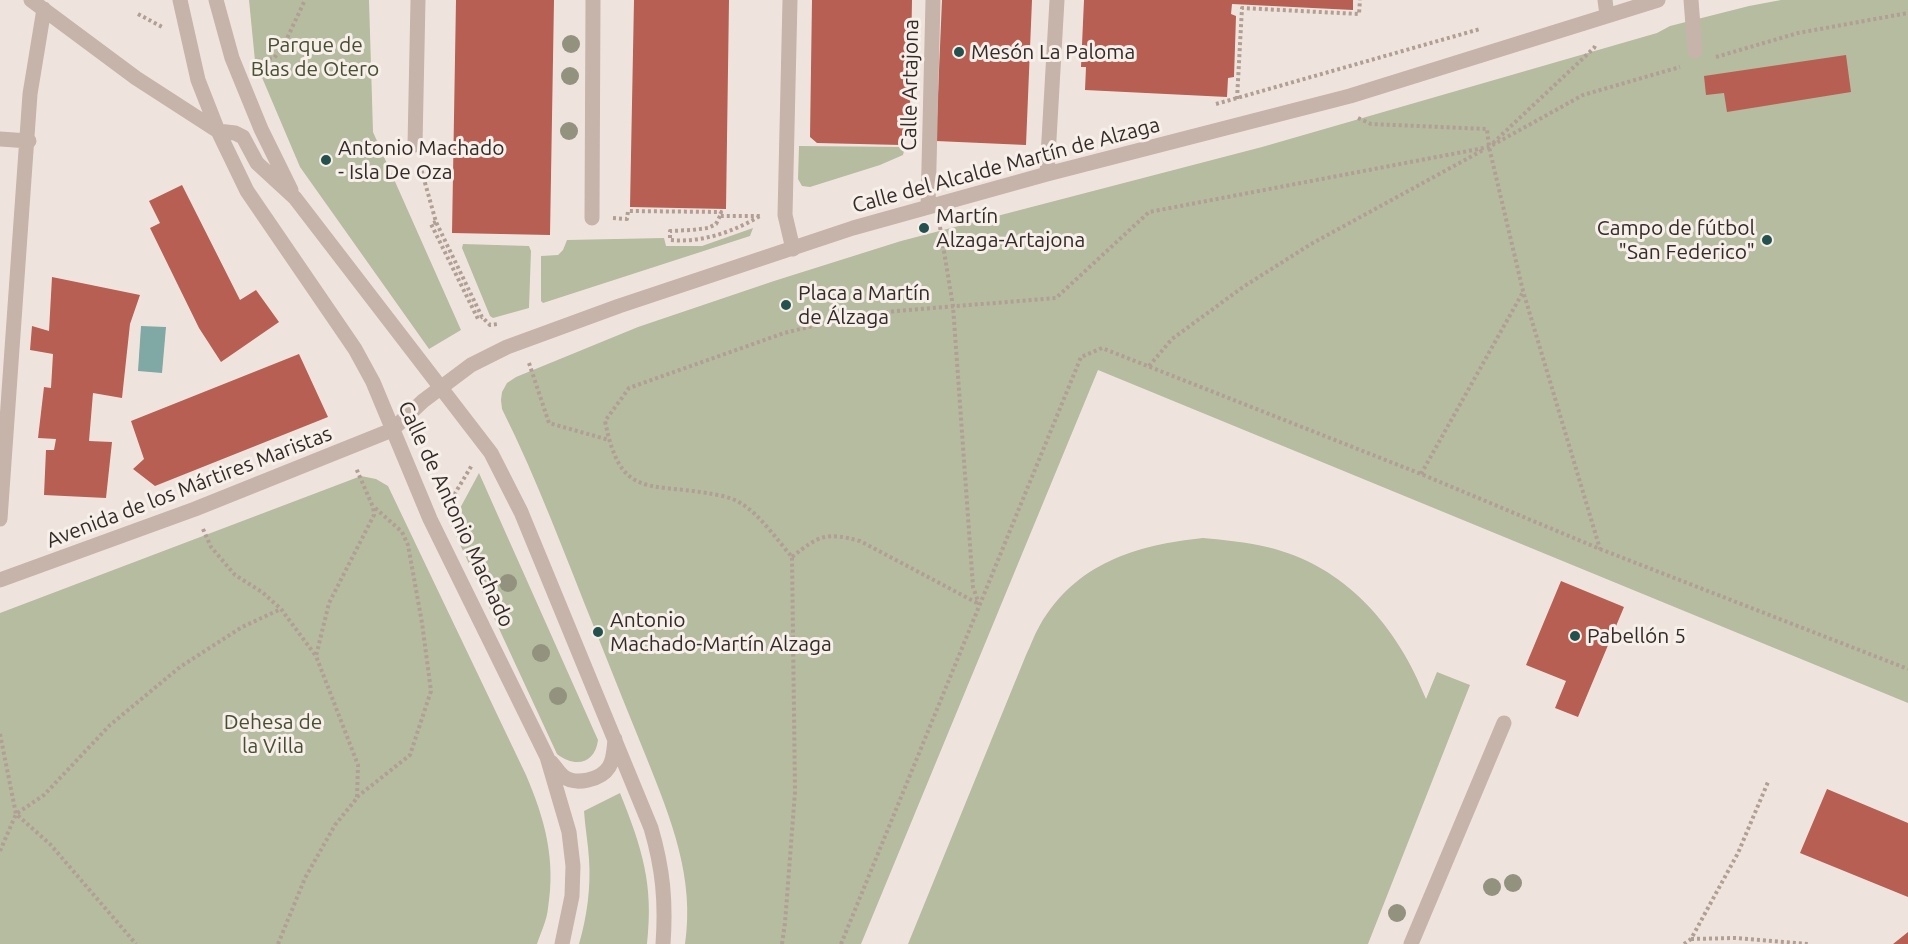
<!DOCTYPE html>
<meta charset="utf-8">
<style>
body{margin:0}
canvas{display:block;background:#efe4dd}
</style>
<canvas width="1908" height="944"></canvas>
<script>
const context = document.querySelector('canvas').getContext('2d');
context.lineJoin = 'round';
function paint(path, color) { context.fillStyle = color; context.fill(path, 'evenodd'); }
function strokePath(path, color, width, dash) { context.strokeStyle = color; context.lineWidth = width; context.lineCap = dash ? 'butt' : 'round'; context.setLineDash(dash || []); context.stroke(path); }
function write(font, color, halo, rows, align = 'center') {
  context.font = font + ' Ubuntu,sans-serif'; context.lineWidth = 6; context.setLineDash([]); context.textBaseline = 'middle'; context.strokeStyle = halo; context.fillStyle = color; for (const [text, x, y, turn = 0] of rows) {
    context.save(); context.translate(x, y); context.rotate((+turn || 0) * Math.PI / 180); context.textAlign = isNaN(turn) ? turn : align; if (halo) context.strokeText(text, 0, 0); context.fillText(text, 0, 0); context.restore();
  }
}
const green = new Path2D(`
 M249,0h120l4,132 88,198 -32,19 -129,-182 -45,-106z
 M1781,0h127v703l-810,-333 -237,574h-176c10,-66 -14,-125 -38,-185 -17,-42 -34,-84 -51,-127 -30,-74 -58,-151 -94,-223l-1,-9 1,-8 5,-9 9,-6 122,-50 136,-46 127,-40 361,-94 395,-114 13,-7 79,-20z
 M799,146l106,1 -2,8 -23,10 -70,22 -8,-1 -4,-7z
 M753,228l-3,8 -207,67 -2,-2v-45l17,-1 5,-5 4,-10 97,-2 2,8h36z
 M463,244l66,2 2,5 -2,57 -36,10 -3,-2 -28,-68z
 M479,473l119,267c-3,24 -23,28 -41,14l-106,-229z
 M361,476l15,3 12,7 138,289c19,44 30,85 22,133 -1,12 -7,24 -11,36h-537v-331z
 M1203,538c22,2 43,4 64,9 78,18 131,80 159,152l11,-27 33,13 -102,259h-460l118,-289c5,-10 8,-20 14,-30 36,-62 96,-80 163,-87z
 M620,793c22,55 34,91 27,151h-68c8,-27 12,-57 10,-85 -1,-16 -4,-32 -5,-48z`);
const water = new Path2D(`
 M141,326l25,1 -4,46 -24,-2z`);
const building = new Path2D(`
 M456,0h98l-4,235 -98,-2z
 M634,0h95l-3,209 -96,-2z
 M812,0h100l-2,111 4,2 -1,23 -10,3 -2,6 -84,-2 -7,-6z
 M942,0h90l-6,145 -90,-4z
 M1084,0h269v10l-121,-6 -1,10 5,2 -2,61 -6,1 -1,19 -142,-7 1,-23h-5z
 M1846,55l5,37 -124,20 -3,-19 -18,2 -2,-19z
 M182,185l58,115 16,-10 23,32 -58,40 -22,-34 -49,-100 10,-5 -11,-22z
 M52,277l88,18 -10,29 -8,74 -29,-5 -4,48 23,1 -6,56 -62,-3 2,-45h8l2,-11 -18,-1 6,-51 7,1 2,-34 -23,-4 2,-24 17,5z
 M299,354l29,63 -173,69 -22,-17 11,-10 -13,-38z
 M1561,581l63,26 -46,110 -23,-9 11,-27 -40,-16z
 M1827,789l81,34v74l-108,-44z
 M1908,932v12h-15z`);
const path = new Path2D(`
 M138,14l26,14
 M1716,57l82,-24 110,-20
 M257,61l17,-3 8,-9 23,-49
 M1237,99l5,-91 117,6 1,-14
 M1216,104l264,-75
 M1358,118l13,6 116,5 2,18 34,144 77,258
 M1493,143l101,-95 2,-4
 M420,165l16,57 46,95 8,8 8,-1
 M720,216l-4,8 -8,4 -16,2 -22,1v9c31,3 63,-8 90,-24
 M613,218l14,1 1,-8 93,1 -1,4h42
 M436,222l-5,2 47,95 4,-2
 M940,227l13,79 20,281 6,17
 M529,363l20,60 60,17
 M1149,366l23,-27 71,-52 68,-43 174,-95
 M1421,474l102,-182
 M448,505l24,-40
 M203,529l8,18 24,28 27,17 19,17 35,47
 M792,557c27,-22 35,-25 68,-16l119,63
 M0,734l16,80 34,30 86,100
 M357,797l53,-42 21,-64 -9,-68 -14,-78 -6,-13 -28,-25
 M0,851l16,-37 28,-19 66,-70 70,-58 62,-40 39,-18
 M1691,939l44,-1 74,6
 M278,944l27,-66 30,-53 22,-27 1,-33 -42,-109 13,-53 45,-88 -1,-8 -17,-39
 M782,944l3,-21 10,-131 -3,-235c-14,-16 -32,-42 -50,-53 -10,-7 -24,-9 -35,-11 -62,-10 -87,4 -102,-72l24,-33 155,-55 62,-15 50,-7 160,-13 93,-86 340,-65 94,-52 97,-28
 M841,944l240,-587 21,-9 319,126 179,75 308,120
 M1684,944l7,-5 47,-86 30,-71`);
const minor = new Path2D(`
 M31,0l105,78 82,53 17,2 8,4 14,26 38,35 196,255 30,59 130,316c12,41 15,74 12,116
 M180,0l18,80 20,51 29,60 108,158 18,33 57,137 117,238 22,75 4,34 -1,30 -10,48
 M216,0l16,58 29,71 30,61
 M790,0l-5,215 8,34
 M1605,0l2,15
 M1691,0l4,51
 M0,139l29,2
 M415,145l3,-145
 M1047,174l10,-174
 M928,207l5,-207
 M592,218l1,-218
 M0,519l30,-425 14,-85
 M0,580l195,-71 197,-79 31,-29 48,-36 36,-18 112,-41 234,-78 194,-54 303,-78 308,-96
 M551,762c4,4 7,10 12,14 12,10 38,4 46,-9 5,-8 5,-18 6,-28
 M1411,944l93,-221`);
const trees = [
 [571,44],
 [570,76],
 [569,131],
 [508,583],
 [541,653],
 [558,696],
 [1513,883],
 [1492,887],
 [1397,913]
];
const markers = [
 [959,52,6,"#24514e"],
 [326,160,6,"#24514e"],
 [924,228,6,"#24514e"],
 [1767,240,6,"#24514e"],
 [786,305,6,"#24514e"],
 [598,632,6,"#24514e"],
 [1575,636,6,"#24514e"]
];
const parkNames = [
 ["Parque de",315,45],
 ["Blas de Otero",315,69],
 ["Dehesa de",273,722],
 ["la Villa",273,746]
];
const poiNames = [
 ["Mesón La Paloma",971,52],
 ["Antonio Machado",338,148],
 ["- Isla De Oza",338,172],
 ["Martín",936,216],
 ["Alzaga-Artajona",936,240],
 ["Campo de fútbol",1755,228,"right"],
 ["\"San Federico\"",1755,252,"right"],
 ["Placa a Martín",798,293],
 ["de Álzaga",798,317],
 ["Antonio",610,620],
 ["Machado-Martín Alzaga",610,644],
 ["Pabellón 5",1587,636]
];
const streetNames = [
 ["Calle Artajona",910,85,-89],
 ["Calle del Alcalde Martín de Alzaga",1006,165,-15],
 ["Avenida de los Mártires Maristas",189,487,-21],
 ["Calle de Antonio Machado",456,514,65]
];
paint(green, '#b6bc9f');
paint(water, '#80a8a5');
paint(building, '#b75f53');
strokePath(path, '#b19e95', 4, [3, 3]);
strokePath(minor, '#c6b4ab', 15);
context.fillStyle = '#93927e';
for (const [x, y] of trees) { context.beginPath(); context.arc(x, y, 9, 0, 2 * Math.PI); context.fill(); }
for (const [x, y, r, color] of markers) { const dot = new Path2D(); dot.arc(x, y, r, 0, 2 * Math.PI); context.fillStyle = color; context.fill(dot); strokePath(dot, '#f7efe9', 2); }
write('21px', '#484f30', '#f7efe9', parkNames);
write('21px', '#342b29', '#f7efe9', poiNames, 'left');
write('21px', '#342b29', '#f7efe9', streetNames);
</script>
